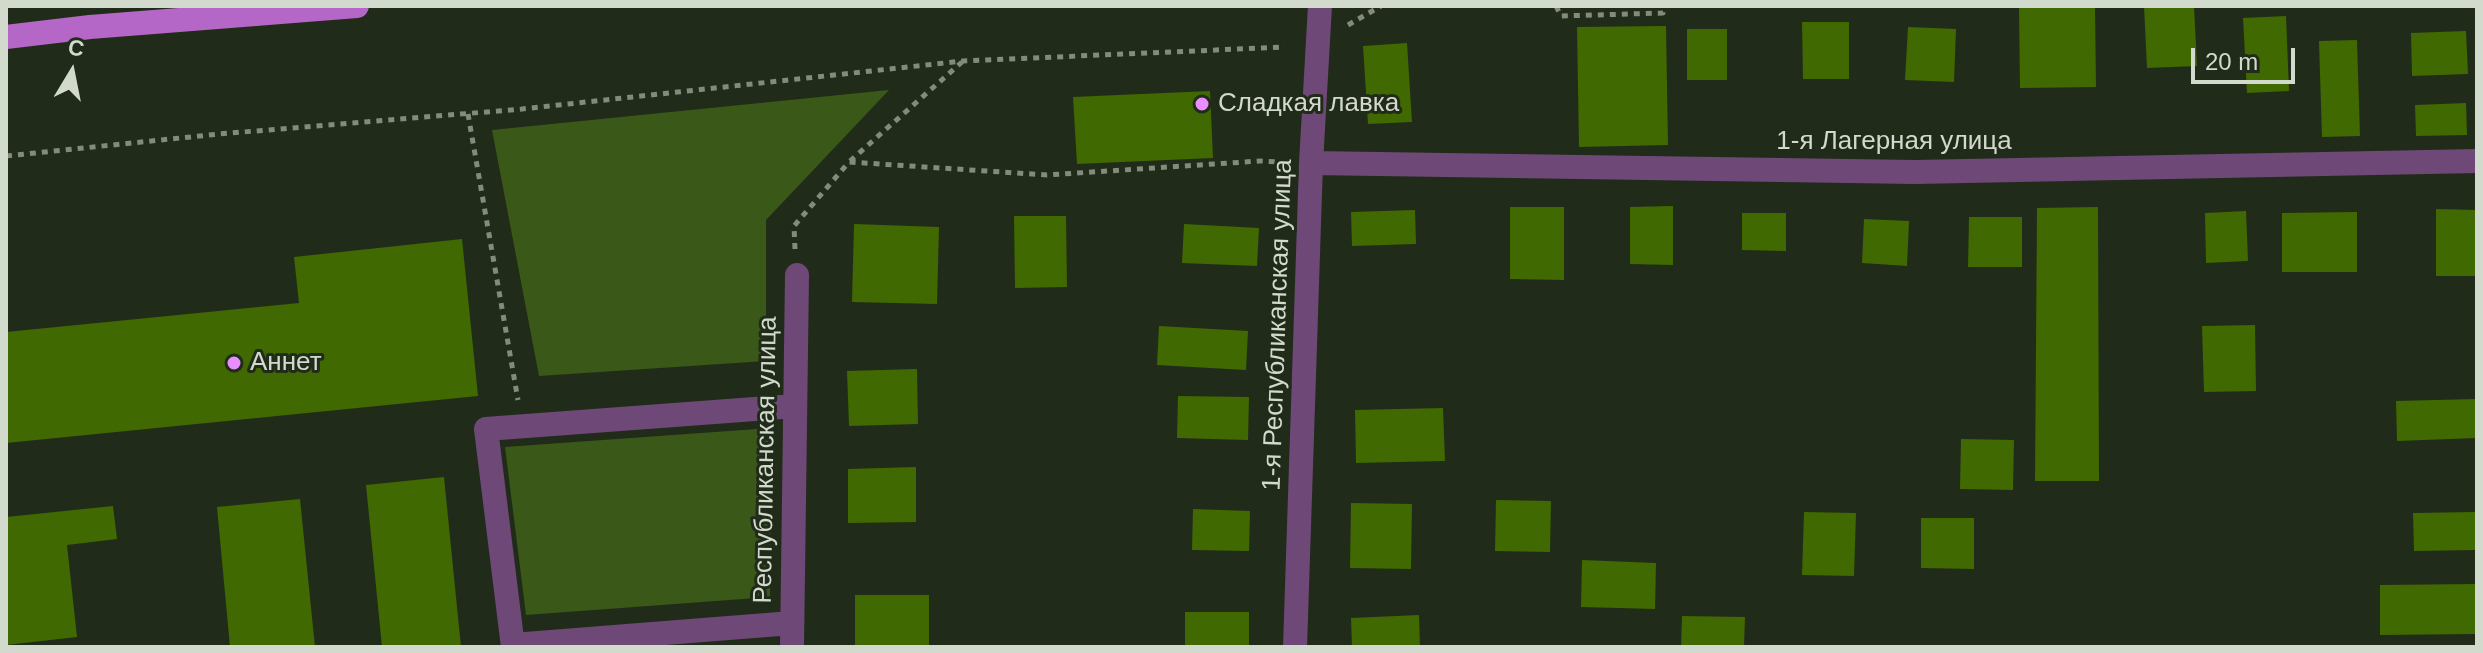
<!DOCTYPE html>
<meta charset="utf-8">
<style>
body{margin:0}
#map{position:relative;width:2483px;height:653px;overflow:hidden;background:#212b19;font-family:Arial,sans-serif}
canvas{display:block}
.frame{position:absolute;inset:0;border:8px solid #d2d9cd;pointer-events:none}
.north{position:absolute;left:32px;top:32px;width:80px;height:80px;-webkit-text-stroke:6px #212b19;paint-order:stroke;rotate:10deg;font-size:22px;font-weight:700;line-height:32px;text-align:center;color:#d2d9cd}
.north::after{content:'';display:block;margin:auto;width:28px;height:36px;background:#d2d9cd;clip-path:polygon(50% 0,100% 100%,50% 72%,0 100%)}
.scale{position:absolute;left:2191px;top:48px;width:104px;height:36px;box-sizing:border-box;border:4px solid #d2d9cd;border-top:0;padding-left:10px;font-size:24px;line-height:28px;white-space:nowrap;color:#d2d9cd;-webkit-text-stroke:6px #212b19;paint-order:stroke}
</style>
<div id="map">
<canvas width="2483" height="653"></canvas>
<div class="frame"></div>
<div class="north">С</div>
<div class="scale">20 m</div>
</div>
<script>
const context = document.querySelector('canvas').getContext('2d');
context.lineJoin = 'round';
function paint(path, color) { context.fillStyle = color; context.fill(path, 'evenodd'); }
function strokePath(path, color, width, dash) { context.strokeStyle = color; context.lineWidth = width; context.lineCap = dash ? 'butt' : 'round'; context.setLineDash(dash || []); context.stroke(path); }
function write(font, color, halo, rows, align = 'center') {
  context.font = font + ' Arial,sans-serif'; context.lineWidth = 6; context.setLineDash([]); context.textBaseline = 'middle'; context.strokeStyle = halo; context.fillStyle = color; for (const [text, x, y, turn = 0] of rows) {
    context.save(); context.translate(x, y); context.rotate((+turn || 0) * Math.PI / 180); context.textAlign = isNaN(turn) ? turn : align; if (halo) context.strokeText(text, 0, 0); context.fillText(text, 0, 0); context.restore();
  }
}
const green = new Path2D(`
 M889,90l-123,130v141l-227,15 -47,-246z
 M771,428l-1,169 -244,18 -21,-168z`);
const building = new Path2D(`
 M2019,6h76l1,81 -76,1z
 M2144,6h50l3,60 -50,2z
 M2286,16l3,75 -42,2 -4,-75z
 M1802,22h47v57h-46z
 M1666,26l2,119 -89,2 -2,-120z
 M1908,27l48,2 -2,53 -49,-2z
 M1687,29h40v51h-40z
 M2466,31l2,43 -56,2 -1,-43z
 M2357,40l3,96 -38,1 -3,-96z
 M1407,43l5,79 -44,2 -5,-78z
 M1210,91l3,67 -136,6 -4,-67z
 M2466,103l1,32 -51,1 -1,-31z
 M1673,206v59l-43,-1v-57z
 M1510,207h54v73l-54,-1z
 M2098,207l1,274h-64l2,-273z
 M2436,209l41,1v66h-41z
 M1415,210l1,34 -64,2 -1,-34z
 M2246,211l2,50 -42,2 -1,-50z
 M2357,212v60h-75v-59z
 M1742,213h44v38l-44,-1z
 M1014,216h52l1,71 -52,1z
 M1969,217h53v50h-54z
 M1864,219l45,2 -2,45 -45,-3z
 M854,224l85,3 -2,77 -85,-2z
 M1184,224l75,4 -2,38 -75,-3z
 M462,239l16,157 -472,47v-111l293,-29 -5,-46z
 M2255,325l1,66 -52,1 -2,-66z
 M1159,326l89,5 -2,39 -89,-5z
 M917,369l1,55 -69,2 -2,-55z
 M1178,396l71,1 -1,43 -71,-2z
 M2477,399v39l-80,3 -1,-40z
 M1443,408l2,53 -89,2 -1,-53z
 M1961,439l53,1 -1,50 -53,-1z
 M916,467v55l-68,1v-54z
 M444,477l17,170h-79l-16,-162z
 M300,499l15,148h-85l-13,-140z
 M1496,500l55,1 -1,51 -55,-1z
 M1351,503l61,1 -1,65 -61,-1z
 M113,506l4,33 -50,6 10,92 -71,8v-128z
 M1193,509l57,2 -1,40 -57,-1z
 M1804,512l52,1 -2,63 -52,-1z
 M2476,512v38l-62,1 -1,-38z
 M1921,518h53v51l-53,-1z
 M1582,560l74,3 -1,46 -74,-2z
 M2475,584l1,50 -96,1v-50z
 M855,595h74v52h-74z
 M1185,612h64v35h-64z
 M1419,615l1,32h-68l-1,-29z
 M1682,616l63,1 -1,30h-63z`);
const path = new Path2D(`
 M1556,6l5,10 102,-3v-7
 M1348,25l33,-19
 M468,114l50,286
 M6,156l213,-22 303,-25 441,-48 322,-14
 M850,161l112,-99
 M795,249l-1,-23 55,-64 198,13 213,-14 22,1`);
const minor = new Path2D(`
 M1311,163l604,9 562,-11
 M513,645l279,-22
 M513,647l-27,-218 309,-23
 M792,647l5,-372
 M1295,647l16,-484 9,-157`);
const major = new Path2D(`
 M6,37l84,-10 267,-21`);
const markers = [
 [1202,104,8,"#e98efe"],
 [234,363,8,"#e98efe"]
];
const poiNames = [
 ["Сладкая лавка",1218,104],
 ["Аннет",250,363]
];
const streetNames = [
 ["1-я Лагерная улица",1894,142],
 ["1-я Республиканская улица",1278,325,-88],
 ["Республиканская улица",766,460,-89]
];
paint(green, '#3a5818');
paint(building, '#406901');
strokePath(path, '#828b7c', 5, [6, 6]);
strokePath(minor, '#6e4977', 24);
strokePath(major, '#b567c7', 24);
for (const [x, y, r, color] of markers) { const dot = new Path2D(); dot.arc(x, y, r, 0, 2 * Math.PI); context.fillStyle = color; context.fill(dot); strokePath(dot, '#212b19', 3); }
write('26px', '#d2d9cd', '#212b19', poiNames, 'left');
write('26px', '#d2d9cd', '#212b19', streetNames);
</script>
